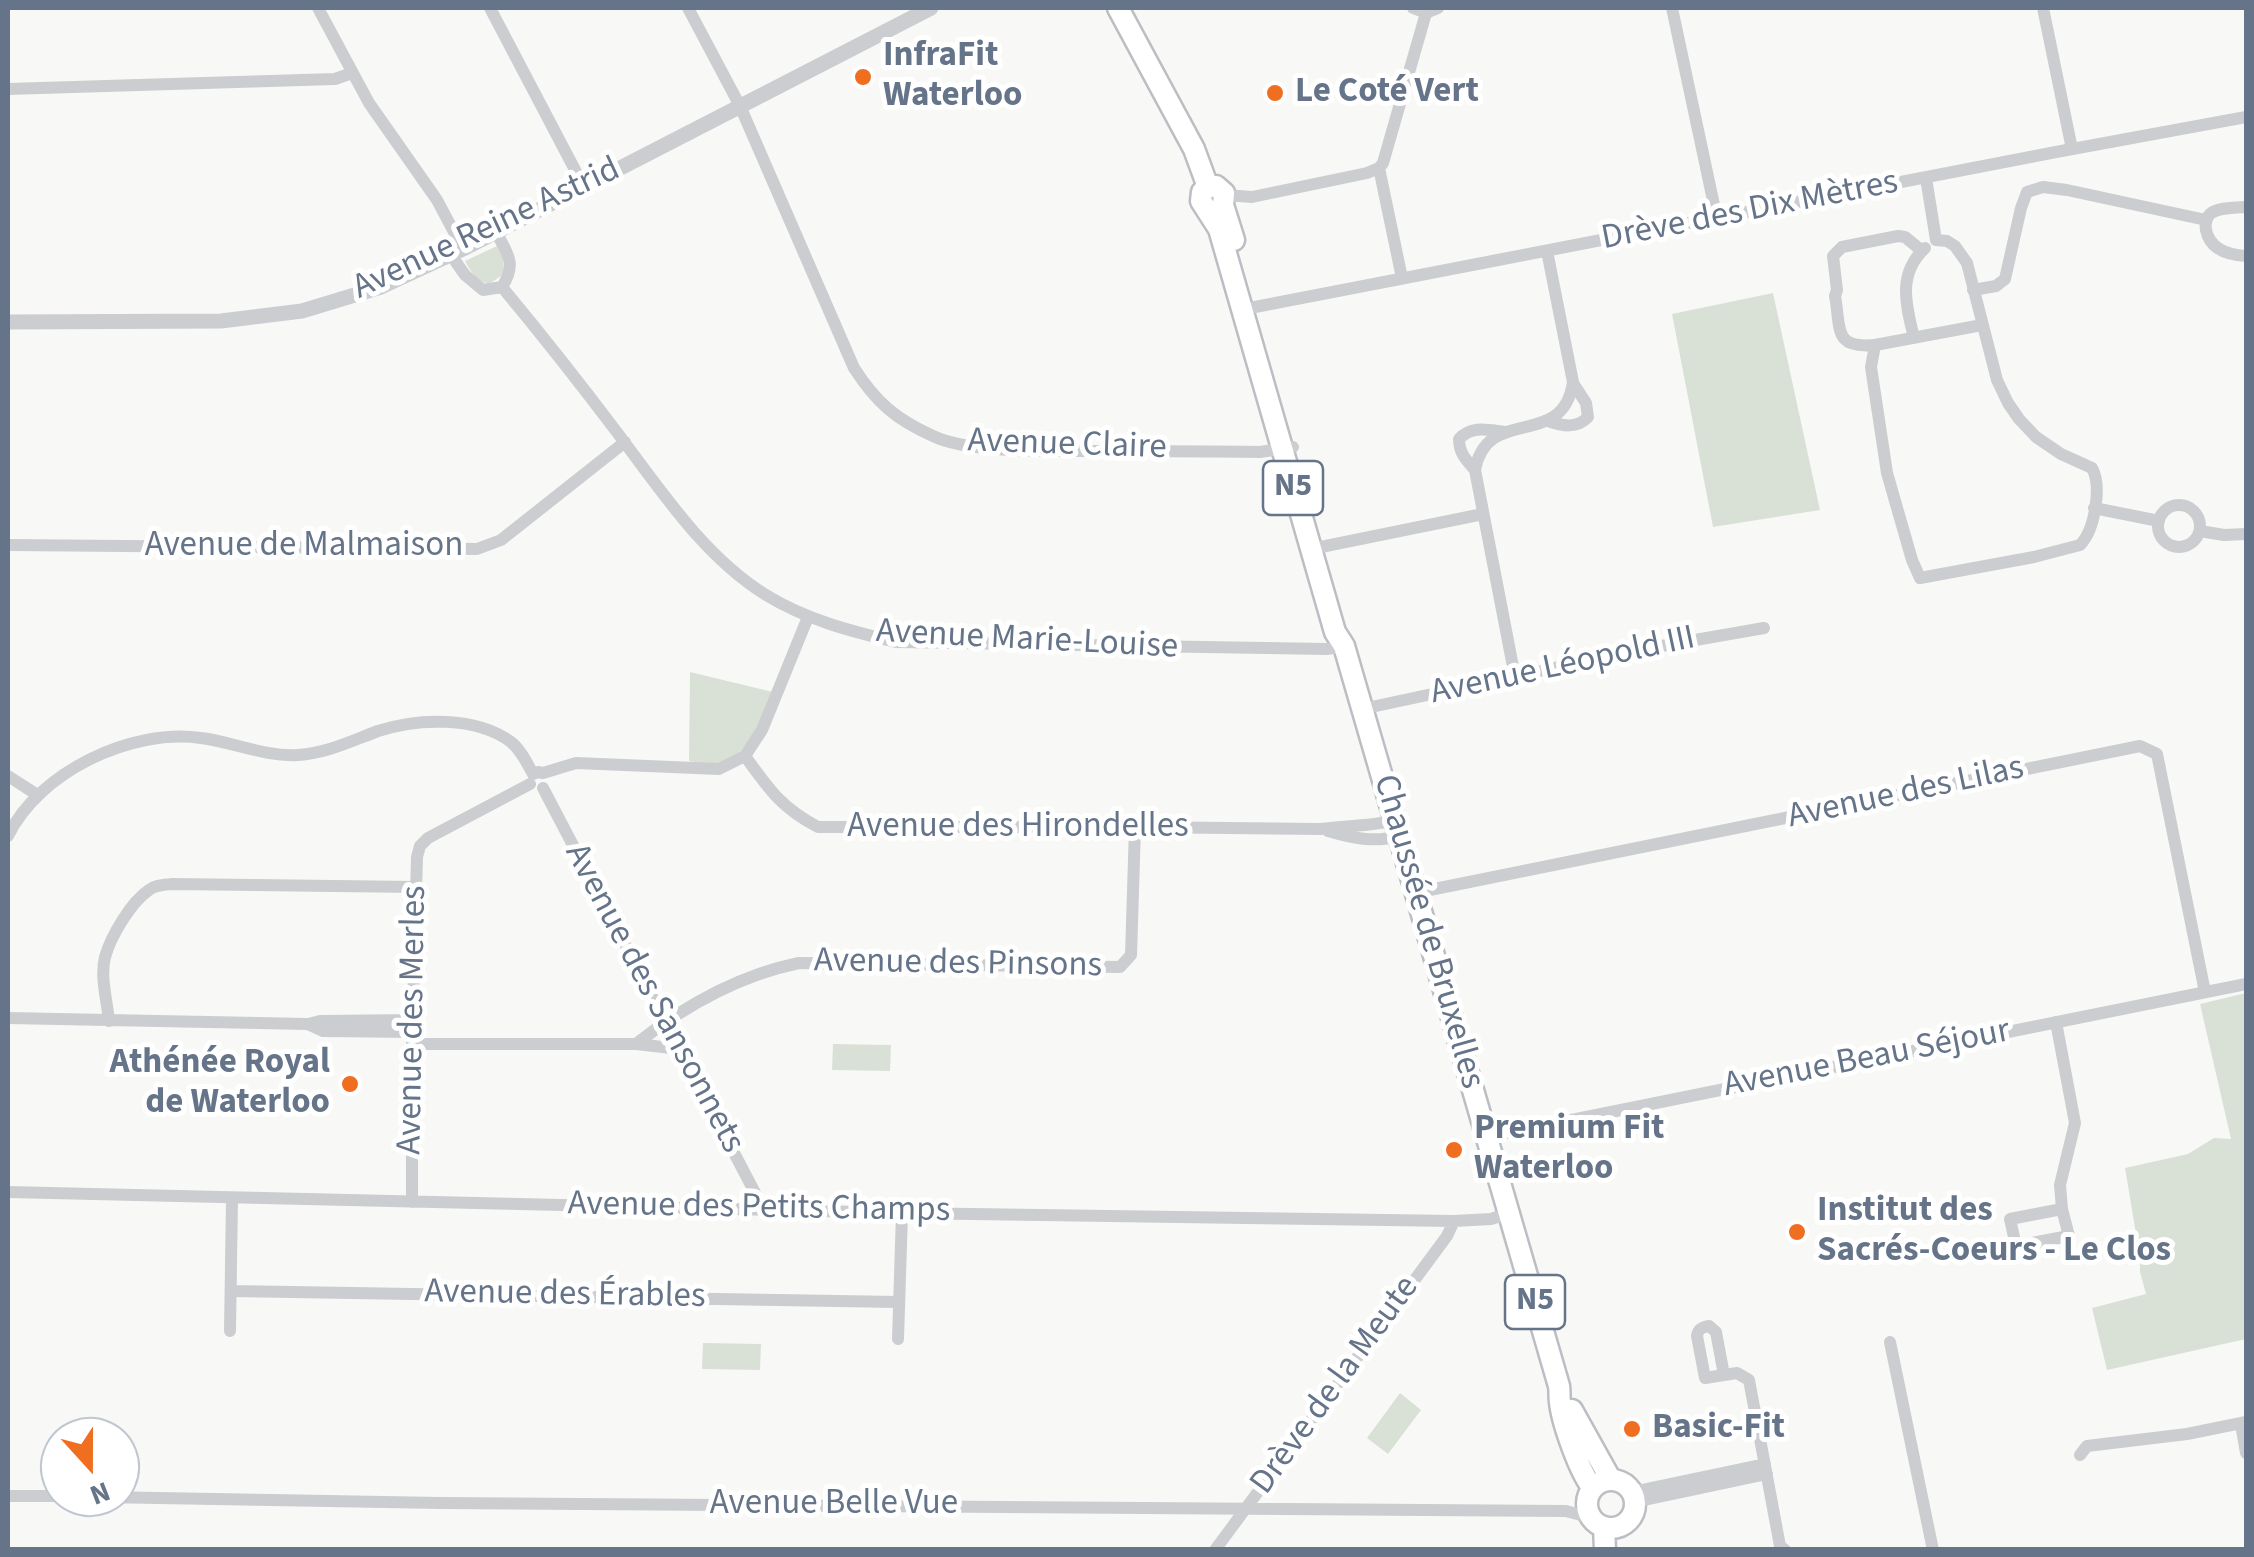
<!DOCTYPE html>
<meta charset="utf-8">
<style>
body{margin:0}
#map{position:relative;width:2254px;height:1557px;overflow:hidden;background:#f8f9f6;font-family:"Source Sans 3",sans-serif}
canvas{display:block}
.frame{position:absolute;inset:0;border:10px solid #657489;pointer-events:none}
.north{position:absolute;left:40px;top:1417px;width:100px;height:100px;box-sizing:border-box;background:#fff;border:2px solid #c1c7d0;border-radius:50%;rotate:159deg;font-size:28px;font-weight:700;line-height:40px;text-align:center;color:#657489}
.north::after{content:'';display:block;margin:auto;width:35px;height:45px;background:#ef6e20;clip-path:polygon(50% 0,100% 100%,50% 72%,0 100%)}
</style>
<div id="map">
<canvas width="2254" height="1557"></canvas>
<div class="frame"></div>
<div class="north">N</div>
</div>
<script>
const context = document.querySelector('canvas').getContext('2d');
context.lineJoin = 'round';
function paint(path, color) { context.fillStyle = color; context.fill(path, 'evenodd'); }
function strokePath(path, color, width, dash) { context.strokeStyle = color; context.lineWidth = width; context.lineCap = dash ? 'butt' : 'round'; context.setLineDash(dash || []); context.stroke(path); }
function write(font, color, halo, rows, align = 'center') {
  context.font = font + ' "Source Sans 3",sans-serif'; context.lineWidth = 10; context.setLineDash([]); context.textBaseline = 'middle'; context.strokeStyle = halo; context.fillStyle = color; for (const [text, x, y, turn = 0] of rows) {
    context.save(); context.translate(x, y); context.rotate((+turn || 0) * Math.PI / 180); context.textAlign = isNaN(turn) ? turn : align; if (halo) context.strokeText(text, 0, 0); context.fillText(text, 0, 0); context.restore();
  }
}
const green = new Path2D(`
 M497,246l6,10 1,18 -15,10c-13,-3 -18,-12 -24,-23z
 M1773,293l47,217 -107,17 -41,-213z
 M690,672l83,20c-11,28 -24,69 -60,72 -7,0 -17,-2 -24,-3z
 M2246,993v346l-139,31 -15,-62 54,-14 -6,-22v-14l-15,-90 63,-14 26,-16 17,1 -31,-135z
 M833,1044l58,1 -1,26 -58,-1z
 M703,1343l58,1 -1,26 -58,-1z
 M1400,1393l21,17 -33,44 -21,-16z`);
const minor = new Path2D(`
 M318,8l51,95 68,97 26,49
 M490,8l94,179
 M688,8l52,98 114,262c22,34 41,51 79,68 35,17 112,15 151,15 59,0 117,0 176,1l33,-5
 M1413,8l13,5 12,-5
 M1672,8l45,211
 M2043,8l29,141
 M8,89l327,-10 17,-6
 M1379,168l23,110
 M1926,178l10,62 11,1 8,5 12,17 30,117 11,23 11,16 17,18 25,17 31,14c10,18 3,62 -12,77l-46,12 -114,21 -8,-18 -25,-87 -16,-106 4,-22 107,-20
 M1225,195l27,2 115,-24 12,-5 4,-5 43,-150
 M2246,208l-2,-1c-10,1 -26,0 -34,7 -5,5 -5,10 -4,16 4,20 23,25 40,26
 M451,255l14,20 18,15 19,-3c15,-23 6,-33 -6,-55
 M502,287c39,47 77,95 114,144 44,58 87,125 150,164 41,25 84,36 130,47l431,7 17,-3
 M1973,290l23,-4 9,-7 16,-71 6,-16 16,-5 24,3 139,30
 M1255,307l801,-155 190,-35
 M1914,338c-8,-33 -17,-64 11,-90
 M1875,345c-42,4 -34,-16 -40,-49l2,-6 -4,-34 9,-9 56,-11 7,1 16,13
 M1548,421c14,5 29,8 40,-4l-2,-14 -13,-20
 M1475,470c-9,-10 -16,-17 -16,-31 13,-14 29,-9 46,-7
 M2158 526a21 21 0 1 1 42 0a21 21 0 1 1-42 0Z
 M2094,508l65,13
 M2200,531l24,4 22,-1
 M8,545l469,4 24,-9 124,-98
 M1311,549l172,-35
 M1515,677l-40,-207c12,-66 88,-19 98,-88l-26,-131
 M1362,709l276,-59 126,-22
 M745,756c24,33 36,52 73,71h317l186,2c24,-4 50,-2 73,-9
 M533,774l5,-2 5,1 33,-10 143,6 26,-13 17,-26 46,-113
 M8,776l28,18
 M543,788l221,422
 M1328,831c24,7 47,12 70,5
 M8,836c31,-64 123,-108 193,-98 32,4 64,19 97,17 29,-2 53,-14 80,-24 40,-13 98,-15 133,11 10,8 16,21 22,32
 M1415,893l725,-147 17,8 48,238
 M8,1018l300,6 12,-3 93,-1
 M109,1021c-2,-21 -9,-44 -4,-64 6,-21 26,-55 44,-67 6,-5 14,-5 23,-6l244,3
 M2056,1022l19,101 -15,62 2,24
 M308,1024l15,7 90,1
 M412,1044h224l44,5
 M636,1044c47,-37 104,-69 163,-81l321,4 11,-12 4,-128
 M1487,1137l759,-153
 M8,1192l894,21 552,8 37,-2 18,-6
 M412,1202v-158l5,-187 3,-11 8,-8 102,-54
 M2062,1209l7,27 -53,10 -6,-27z
 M231,1291l667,11
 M230,1331l2,-133
 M898,1339l4,-126
 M1890,1342l43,208
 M1724,1375l-19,3 -8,-42c1,-7 5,-9 12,-10l7,6 8,43 13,-2 12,7 31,166 5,4
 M2241,1424l5,29
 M2080,1455l7,-9 100,-12 59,-12
 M1632,1492l133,-28
 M8,1496h52
 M101,1497l340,6 1125,8 15,4 8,-1
 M1635,1502l132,-28
 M1215,1550l232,-314 7,-15`);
const tertiary = new Path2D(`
 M8,322l213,-1 81,-10 79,-24 82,-38 468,-241`);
const primary = new Path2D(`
 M1118,8l76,141 14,38
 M1208,187l-6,5 -1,9 18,28 116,403 9,14 215,740c1,5 0,11 1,16 2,20 20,72 33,86
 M1208,187l8,-1 8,7 -1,12 11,35
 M1572,1410l39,70
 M1587 1504a24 24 0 1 1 48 0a24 24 0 1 1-48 0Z
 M1604,1527l1,23`);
const markers = [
 [863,77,10,"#ef6e20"],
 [1275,93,10,"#ef6e20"],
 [350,1084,10,"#ef6e20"],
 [1454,1150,10,"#ef6e20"],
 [1797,1232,10,"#ef6e20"],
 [1632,1429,10,"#ef6e20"]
];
const shields = [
 [1293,488,60],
 [1535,1302,60]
];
const shieldNames = [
 ["N5",1293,488],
 ["N5",1535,1302]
];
const poiNames = [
 ["InfraFit",883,57],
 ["Waterloo",883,97],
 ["Le Coté Vert",1295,93],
 ["Athénée Royal",330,1064,"right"],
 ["de Waterloo",330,1104,"right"],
 ["Premium Fit",1474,1130],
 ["Waterloo",1474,1170],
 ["Institut des",1817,1212],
 ["Sacrés-Coeurs - Le Clos",1817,1252],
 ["Basic-Fit",1652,1429]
];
const streetNames = [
 ["Drève des Dix Mètres",1750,212,-11],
 ["Avenue Reine Astrid",487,230,-25],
 ["Avenue Claire",1067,446,2],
 ["Avenue de Malmaison",304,547],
 ["Avenue Marie-Louise",1027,641,3],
 ["Avenue Léopold III",1563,667,-12],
 ["Avenue des Lilas",1906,794,-12],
 ["Avenue des Hirondelles",1018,828],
 ["Chaussée de Bruxelles",1427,932,74],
 ["Avenue des Pinsons",958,965,1],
 ["Avenue des Sansonnets",653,999,62],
 ["Avenue des Merles",414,1020,-89],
 ["Avenue Beau Séjour",1867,1060,-11],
 ["Avenue des Petits Champs",759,1209,1],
 ["Avenue des Érables",565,1296,1],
 ["Drève de la Meute",1336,1386,-54],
 ["Avenue Belle Vue",834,1505]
];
paint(green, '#d9e1d6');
strokePath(primary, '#bbbec3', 25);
strokePath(minor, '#cbcdd1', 12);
strokePath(tertiary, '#cbcdd1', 15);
strokePath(primary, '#fff', 20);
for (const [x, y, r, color] of markers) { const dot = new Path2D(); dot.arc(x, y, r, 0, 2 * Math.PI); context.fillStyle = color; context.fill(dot); strokePath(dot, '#fff', 4); }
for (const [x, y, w] of shields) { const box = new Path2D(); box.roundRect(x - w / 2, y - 27, w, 54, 8); context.fillStyle = '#fff'; context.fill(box); strokePath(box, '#657489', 2.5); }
write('bold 32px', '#657489', null, shieldNames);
write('bold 35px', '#657489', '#fff', poiNames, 'left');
write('35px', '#657489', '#fff', streetNames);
</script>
